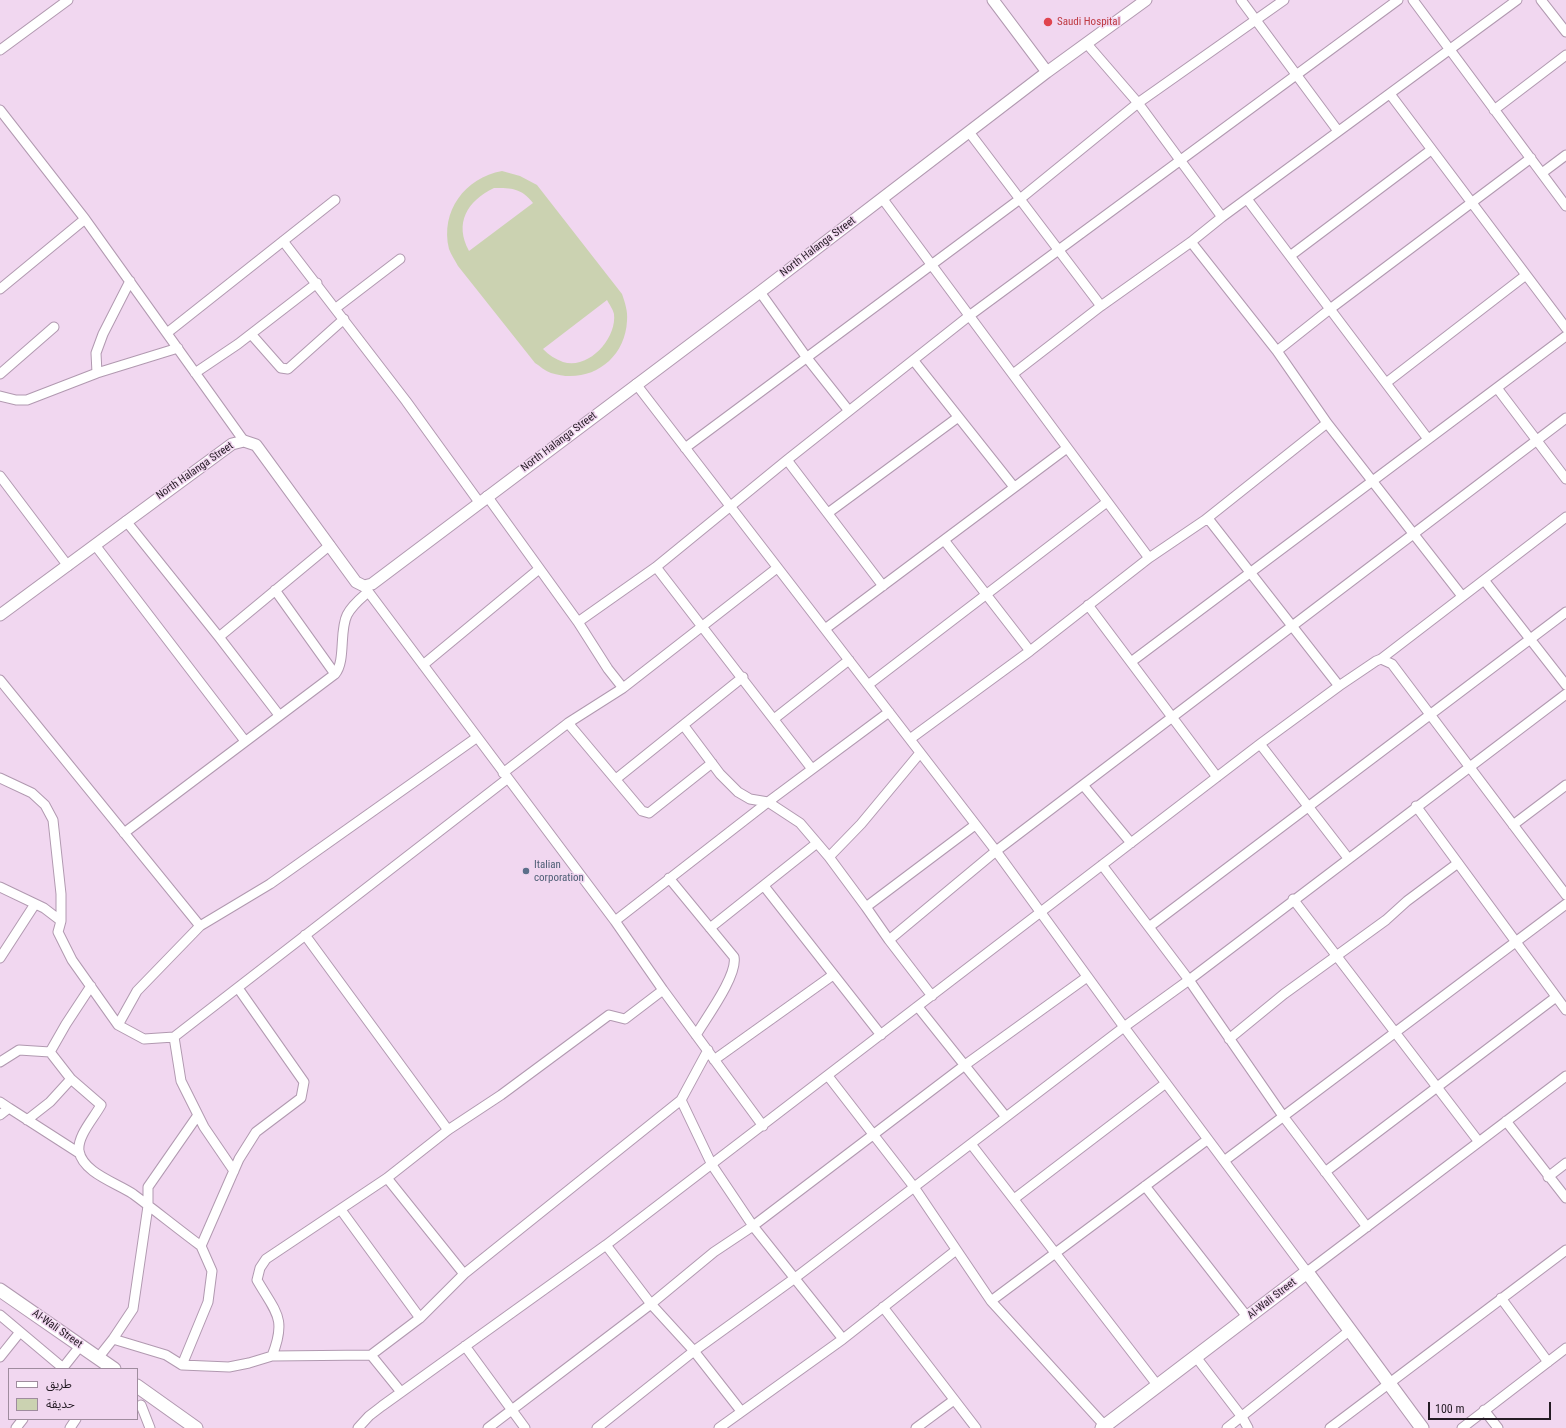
<!DOCTYPE html>
<meta charset="utf-8">
<style>
body{margin:0}
#map{position:relative;width:1566px;height:1428px;overflow:hidden;background:#f1d7f0;font-family:"Roboto Condensed","Noto Sans Arabic",sans-serif}
canvas{display:block}
.legend{position:absolute;left:8px;top:1368px;width:130px;height:52px;box-sizing:border-box;background:#f1d7f0;border:1px solid #9f8c9e;margin:0;padding:5px 7px;list-style:none;font-size:12px;color:#241b24}
.legend li{display:flex;align-items:center;gap:8px;height:20px}
.legend b{width:20px;border:1px solid #9f8c9e}
.scale{position:absolute;left:1428px;top:1402px;width:123px;height:18px;box-sizing:border-box;border:2px solid #241b24;border-top:0;padding-left:5px;font-size:12px;line-height:14px;white-space:nowrap;color:#241b24;-webkit-text-stroke:3px #f1d7f0;paint-order:stroke}
</style>
<div id="map">
<canvas width="1566" height="1428"></canvas>
<ul class="legend">
<li><b style="height:5px;background:#fff"></b>طريق</li>
<li><b style="height:11px;background:#cbd2b1"></b>حديقة</li>
</ul>
<div class="scale">100 m</div>
</div>
<script>
const context = document.querySelector('canvas').getContext('2d');
context.lineJoin = 'round';
function paint(path, color) { context.fillStyle = color; context.fill(path, 'evenodd'); }
function strokePath(path, color, width, dash) { context.strokeStyle = color; context.lineWidth = width; context.lineCap = dash ? 'butt' : 'round'; context.setLineDash(dash || []); context.stroke(path); }
function write(font, color, halo, rows, align = 'center') {
  context.font = font + ' "Roboto Condensed",sans-serif'; context.lineWidth = 3; context.setLineDash([]); context.textBaseline = 'middle'; context.strokeStyle = halo; context.fillStyle = color; for (const [text, x, y, turn = 0] of rows) {
    context.save(); context.translate(x, y); context.rotate((+turn || 0) * Math.PI / 180); context.textAlign = isNaN(turn) ? turn : align; if (halo) context.strokeText(text, 0, 0); context.fillText(text, 0, 0); context.restore();
  }
}
const green = new Path2D(`
 M502,171l18,5 17,9 85,109c3,9 6,17 5,27 -2,40 -39,64 -76,52 -6,-2 -11,-7 -16,-10l-77,-97c-3,-6 -7,-11 -9,-17 -9,-38 16,-71 53,-78zM494,188c18,0 27,0 39,15l-64,48c-15,-28 -2,-50 25,-63zM607,300c2,4 6,9 7,14 3,24 -25,56 -51,48 -8,-3 -14,-7 -20,-13z`);
const minor = new Path2D(`
 M1241,0l97,131
 M1413,0l153,206
 M1541,0l25,32
 M1087,44l51,59 84,114
 M0,50l68,-50
 M1390,94l176,234
 M0,110l85,109 159,222
 M1494,110l72,-55
 M969,132l132,174
 M1542,173l24,-18
 M882,198l267,360 56,-38 5,1 129,165 37,-25 5,-2 11,5 174,231
 M1247,199l181,240
 M283,241l123,160 73,101
 M1191,242l86,109 50,72 135,173
 M1290,256l141,-106
 M0,289l85,-70
 M760,292l47,66 42,53
 M336,308l64,-49
 M167,333l168,-133
 M251,334l30,34 7,1 56,-50
 M1277,351l53,-42 201,-151
 M914,361l100,126
 M97,373l-1,-20 7,-19 27,-53
 M195,373l43,-29 79,-61
 M0,374l54,-47
 M1013,374l88,-68 90,-64 31,-25 295,-217
 M1386,383l140,-108
 M636,384l360,467 128,176 183,245 259,-196
 M1497,388l69,91
 M0,396l16,4h11l70,-27 81,-25
 M685,448l335,-249 118,-96 146,-103
 M787,460l96,126
 M0,476l68,90
 M487,496l91,126 30,47 15,19
 M828,513l129,-95
 M1205,520l122,-97
 M126,521l93,116 60,78
 M944,540l86,111
 M95,545l150,196
 M656,567l156,202
 M1484,580l82,105
 M364,586l251,335 48,69 100,136
 M275,590l60,84
 M1088,605l129,172
 M578,622l78,-55 131,-107 182,-144 429,-316
 M825,629l242,-181
 M219,637l111,-92
 M1381,659l185,-142
 M1131,662l435,-326
 M423,665l116,-96
 M0,680l200,246
 M868,685l239,-183
 M774,719l75,-59
 M568,723l74,88 7,2 63,-50
 M684,726l36,48 18,18 12,7 18,3 32,21 29,34 37,50 23,33 43,56
 M910,739l120,-88 119,-93
 M1260,744l88,114
 M503,773l65,-50 55,-35 154,-120
 M0,778l32,15 13,12 8,15 8,74v27l-3,11 14,28 46,65 26,14 30,-2 333,-258
 M616,779l127,-102
 M1083,785l48,58
 M1416,806l150,204
 M1513,825l53,-40
 M124,833l211,-159c11,-13 4,-43 12,-59 5,-10 13,-16 21,-23
 M829,857l32,-33 59,-71
 M1102,865l87,115 94,136 84,111
 M669,878l65,79c4,18 -28,61 -38,78
 M764,886l117,149
 M0,887l44,21 17,13
 M1293,899l186,243
 M866,907l109,-82
 M615,921l153,-119 121,-90
 M1149,927l417,-315
 M710,928l107,-85
 M305,935l143,195
 M889,940l107,-89 570,-433
 M0,958l35,-54
 M918,1007l88,110
 M118,1025l19,-34 63,-65 70,-42 206,-146
 M174,1037l7,44 23,46 30,44
 M1229,1039l55,-45 102,-74 21,-19 51,-38
 M50,1052l16,-28 25,-38
 M714,1060l119,-85
 M0,1062l19,-12 31,2 21,27 30,26c-7,13 -24,31 -22,46 4,22 38,32 54,43 23,17 45,35 68,52
 M828,1076l86,111 77,114 114,125
 M681,1100l31,65 41,61 90,113
 M0,1102l9,6
 M0,1115l9,-7 70,45
 M27,1120l23,-18 21,-23
 M1506,1121l60,77
 M971,1144l187,242
 M1224,1161l342,-257
 M1325,1172l231,-175
 M1548,1177l18,-14
 M387,1178l77,96
 M1145,1186l103,132
 M1014,1199l152,-116
 M341,1210l79,108
 M606,1245l45,59 43,47 47,60
 M1501,1298l47,64
 M991,1301l216,-161
 M883,1307l93,121
 M0,1315l63,53
 M113,1339l53,16 16,10 47,2 20,-4 23,-7c15,-38 4,-43 -15,-76l3,-12 6,-9 121,-81 61,-48 53,-35 108,-80 16,4 38,-29
 M465,1346l60,82
 M371,1355l30,37
 M272,1356l99,-1 49,-37 44,-44 217,-174 27,-50
 M0,1357l20,-25
 M1196,1357l46,60 6,11
 M98,1358l15,-19 20,-30 15,-103v-19l50,-72
 M182,1365l26,-63 4,-31 -11,-25 38,-87 17,-27 45,-34 3,-16 -66,-94
 M62,1369l19,-24
 M141,1405l9,23
 M1484,1410l14,18
 M16,1428l7,-9
 M70,1428l6,-9
 M358,1428l11,-12 13,-10 224,-161 654,-501 79,-58
 M488,1428l163,-124 63,-52 39,-26 212,-161 122,-88
 M597,1428l97,-77 101,-73 329,-251 65,-47 377,-286
 M719,1428l124,-89 112,-88
 M916,1428l38,-28
 M1227,1428l122,-97
 M1330,1428l236,-178
 M1462,1428l104,-80`);
const tertiary = new Path2D(`
 M993,0l54,72
 M0,615l232,-171 12,-3 12,4 3,4 97,133 8,4 8,-2 388,-292 287,-220 99,-72`);
const secondary = new Path2D(`
 M0,1290l114,79
 M137,1386l59,42
 M1102,1428l205,-156 115,156`);
const markers = [
 [1048,22,5,"#e0444e"],
 [526,871,4,"#5c6f8a"]
];
const healthNames = [
 ["Saudi Hospital",1057,22]
];
const streetNames = [
 ["North Halanga Street",818,247,-37],
 ["North Halanga Street",559,442,-37],
 ["North Halanga Street",195,471,-35],
 ["Al-Wali Street",1272,1299,-38],
 ["Al-Wali Street",57,1329,35]
];
const serviceNames = [
 ["Italian",534,865],
 ["corporation",534,878]
];
paint(green, '#cbd2b1');
strokePath(minor, '#b199b0', 11);
strokePath(tertiary, '#b199b0', 13);
strokePath(secondary, '#b199b0', 15);
strokePath(minor, '#fff', 9);
strokePath(tertiary, '#fff', 11);
strokePath(secondary, '#fff', 13);
for (const [x, y, r, color] of markers) { const dot = new Path2D(); dot.arc(x, y, r, 0, 2 * Math.PI); context.fillStyle = color; context.fill(dot); strokePath(dot, '#f1d7f0', 1.5); }
write('11px', '#be3a42', '#f1d7f0', healthNames, 'left');
write('11px', '#241b24', '#f1d7f0', streetNames);
write('11px', '#4e5e75', '#f1d7f0', serviceNames, 'left');
</script>
